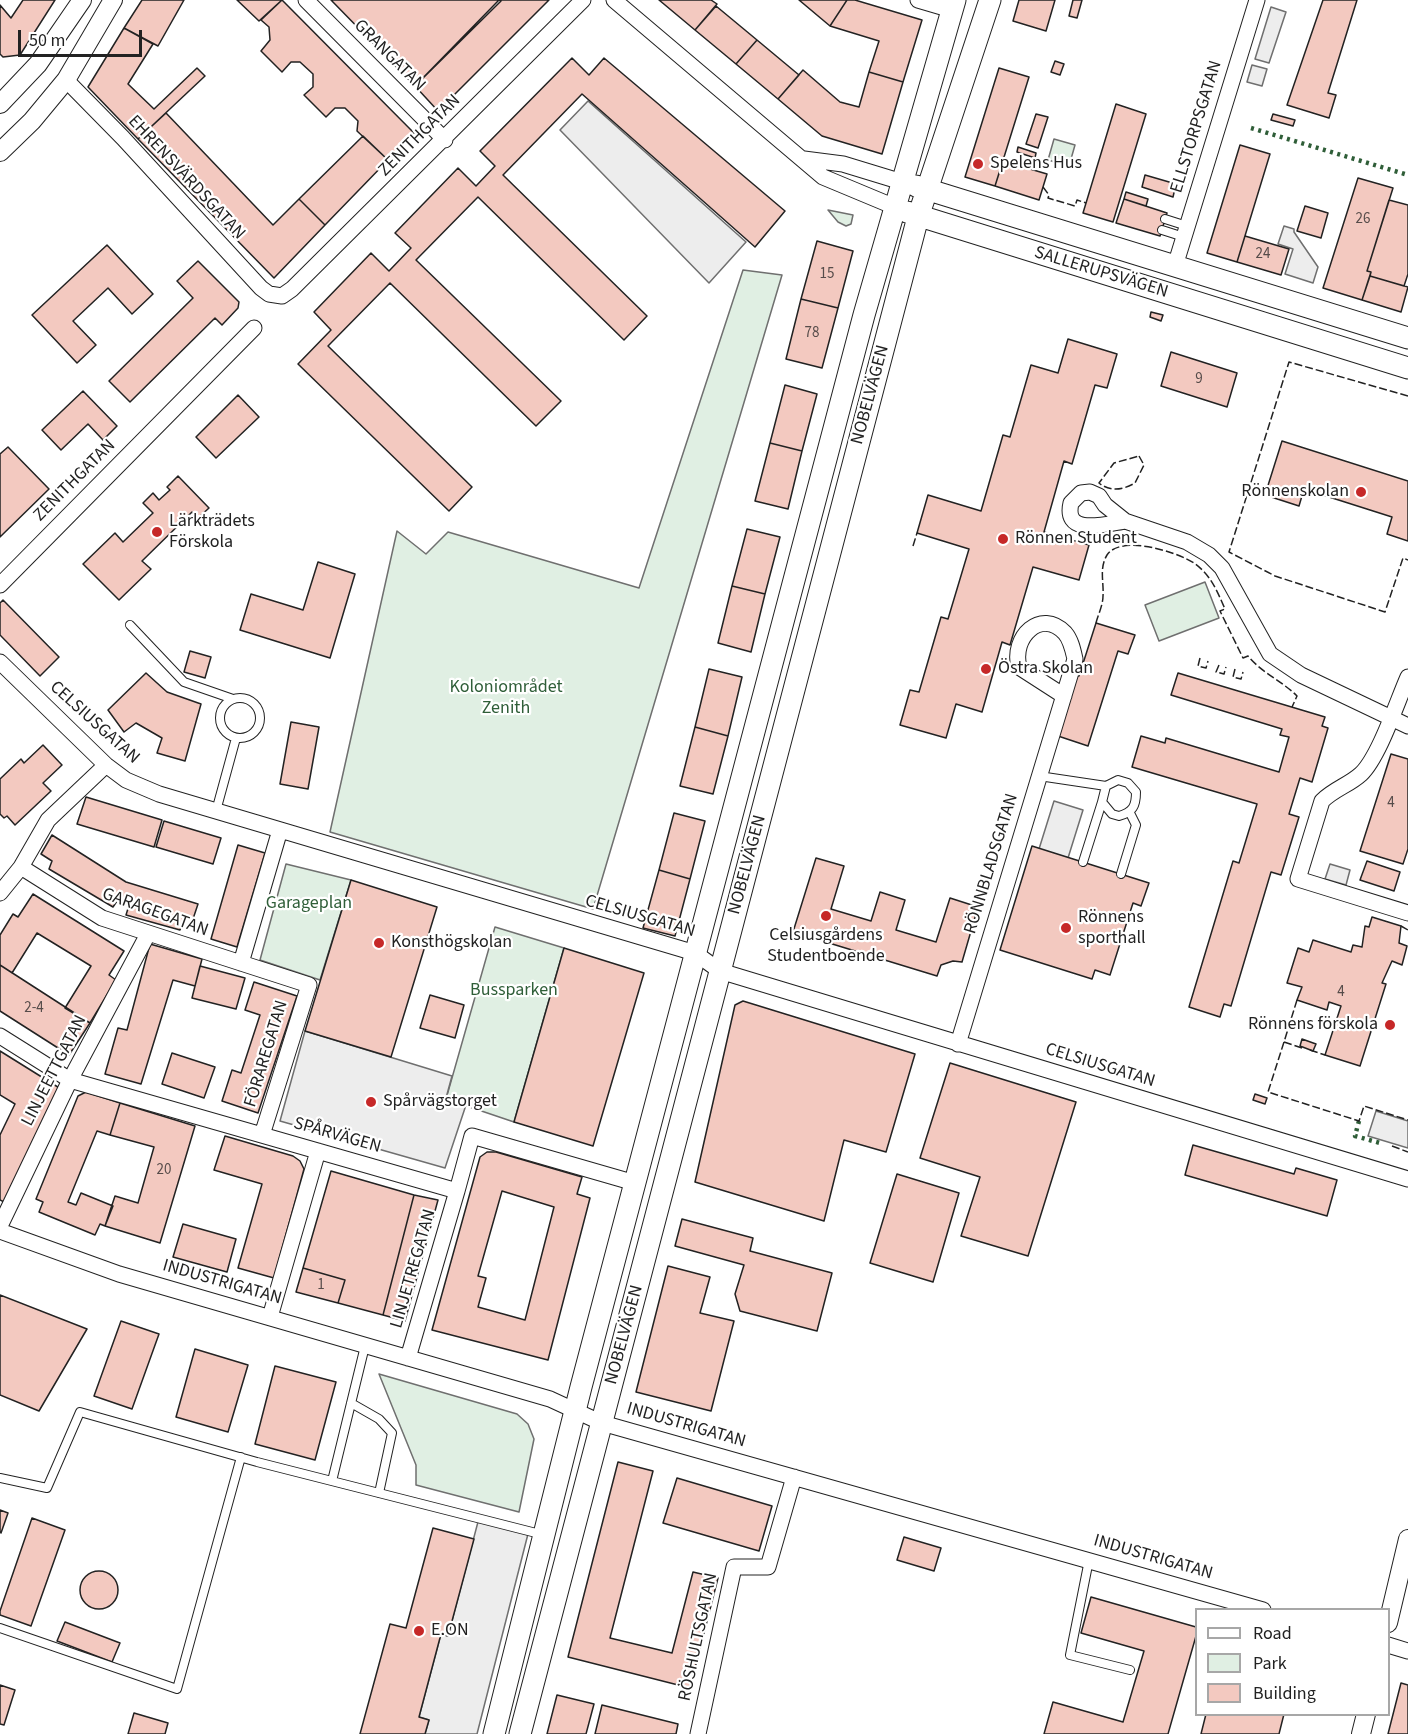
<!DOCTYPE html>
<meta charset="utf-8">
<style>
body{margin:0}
#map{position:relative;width:1408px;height:1734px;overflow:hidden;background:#fff;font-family:"Source Sans 3",sans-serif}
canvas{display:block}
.legend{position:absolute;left:1195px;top:1608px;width:195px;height:108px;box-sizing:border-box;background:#fff;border:2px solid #a7a7a7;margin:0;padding:8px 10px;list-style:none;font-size:18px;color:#222}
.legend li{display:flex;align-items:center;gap:12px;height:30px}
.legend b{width:30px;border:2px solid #a7a7a7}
.scale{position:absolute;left:18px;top:30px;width:124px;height:27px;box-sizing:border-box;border:3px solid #222;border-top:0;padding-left:8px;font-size:18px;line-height:21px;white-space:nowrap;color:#222;-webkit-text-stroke:4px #fff;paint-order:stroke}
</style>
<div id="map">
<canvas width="1408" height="1734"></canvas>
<ul class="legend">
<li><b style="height:8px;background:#fff"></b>Road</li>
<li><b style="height:16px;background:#e0efe3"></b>Park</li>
<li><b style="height:16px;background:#f3c9c0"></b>Building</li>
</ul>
<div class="scale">50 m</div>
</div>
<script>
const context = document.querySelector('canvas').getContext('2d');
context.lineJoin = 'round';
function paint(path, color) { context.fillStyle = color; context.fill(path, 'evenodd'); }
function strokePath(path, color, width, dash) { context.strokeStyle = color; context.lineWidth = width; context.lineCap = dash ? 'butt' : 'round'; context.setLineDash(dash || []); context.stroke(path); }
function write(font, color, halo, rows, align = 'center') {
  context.font = font + ' "Source Sans 3",sans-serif'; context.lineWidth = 4.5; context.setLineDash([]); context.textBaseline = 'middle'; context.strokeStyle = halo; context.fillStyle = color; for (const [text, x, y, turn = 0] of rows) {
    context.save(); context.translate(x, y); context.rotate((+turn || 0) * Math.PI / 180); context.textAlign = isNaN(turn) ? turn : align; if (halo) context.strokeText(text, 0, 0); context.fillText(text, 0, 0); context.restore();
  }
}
const green = new Path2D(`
 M1054,139l21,6 -6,21 -21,-6z
 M828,210l25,5 -2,9 -5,2 -8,-4z
 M743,270l39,5 -189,634 -263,-77 67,-301 29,23 22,-22 191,56z
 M1205,582l14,36 -60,23 -14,-36z
 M286,864l65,16 -31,100 -60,-20z
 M495,927l69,21 -50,174 -68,-23z
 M379,1374l138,40 11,10 6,15 -15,73 -103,-27v-20z`);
const parking = new Path2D(`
 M1271,7l15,5 -17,51 -14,-4z
 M1252,65l15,4 -5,17 -15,-4z
 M588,101l158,141 -37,41 -149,-153z
 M1284,226l10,3v3l24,35 -5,16 -28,-9 8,-25 -15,-5z
 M1054,801l29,9 -15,48 -29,-9z
 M1330,864l20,6 -4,15 -21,-6z
 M305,1031l147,45 -6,22 20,7 -21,63 -165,-47z
 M1376,1111l32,10v27l-40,-12z
 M479,1518l50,12 -52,204h-52l4,-14 -10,-3 22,-83 7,2z`);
const building = new Path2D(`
 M23,0h32l-35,55 -17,2 -3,-3v-49l11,13z
 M142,0h42l-26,46 -34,-18z
 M237,0h45l-23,21z
 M282,0l132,133 -26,27 -31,-29 1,-10 -13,-13h-10l-9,9 -22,-22 9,-8v-13l-13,-12h-9l-9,10 -21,-21 9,-11 -1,-13 -8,-7z
 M331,0h168l2,1 -86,85z
 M499,0h50l-111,111 -23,-25z
 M659,0h52l6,4 -22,26z
 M799,0h48l-17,26z
 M847,0h8l67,20 -19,62 -34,-10 10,-31 -49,-15z
 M1019,0h36l-9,31 -33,-10z
 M1073,0h9l-5,18 -8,-2z
 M1323,0h34l-29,93 8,2 -7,23 -42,-13z
 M716,6l41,34 -21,24 -41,-34z
 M124,28l29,16 -25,40 26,25 43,-41 8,8 -67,63 -50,-52z
 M757,40l42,35 -21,24 -42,-35z
 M572,58l17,17 15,-17 181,153 -30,36 -173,-153 -79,81 144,141 -23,24 -146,-143 -62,63 145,141 -25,25 -146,-143 -62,63 144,141 -23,24 -151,-147 33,-34 -17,-18 57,-59 18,18 22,-23 -16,-15 63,-65 18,18 19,-20 -15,-15z
 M1055,61l9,3 -4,11 -9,-3z
 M999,68l30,9 -34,109 -30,-9z
 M803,70l37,32 19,5 10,-35 34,10 -21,72 -60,-18 -44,-37z
 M1116,104l30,10 -33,108 -30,-9z
 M166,113l107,112 26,-26 26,26 -51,53 -136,-139z
 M1036,114l12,3 -10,31 -12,-4z
 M1273,114l22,6 -2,6 -22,-6z
 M363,136l25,24 -63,65 -26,-26z
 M1240,145l30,9 -33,108 -30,-9z
 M1018,147l18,6 -1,5 -18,-6z
 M1003,161l44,13 -8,26 -44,-14z
 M1145,175l31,9 -3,13 -31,-10z
 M1358,178l35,10 -26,83 4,1 -9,28 -39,-12z
 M1126,192l22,7 -2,7 -22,-7z
 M1124,199l43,14 -7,23 -44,-13z
 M1389,200l19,5v69l-4,12 -34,-10 1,-4 -4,-1z
 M1305,206l23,7 -7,25 -24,-7z
 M1245,236l44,13 -8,26 -44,-13z
 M817,241l36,10 -15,57 -37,-9z
 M107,245l46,49 -21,20 -24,-26 -35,33 23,24 -19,18 -45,-48z
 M198,261l41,41 -1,6 -16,17 -7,-7 -85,84 -21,-21 84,-83 -16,-17z
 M1370,276l38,11 -7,25 -39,-12z
 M801,299l37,9 -16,60 -36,-9z
 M1151,312l12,3 -2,6 -11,-4z
 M1068,339l49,15 -10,34 -12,-3 -23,79 -8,-3 -20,71 45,13 -10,35 -46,-13 -23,78 -8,-3 -20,70 -26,-8 -10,34 -46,-13 10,-35 9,2 22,-75 7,2 21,-70 -52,-16 11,-38 53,16 22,-76 7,2 21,-72 27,8z
 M1171,352l66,21 -10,34 -66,-21z
 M785,385l32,9 -15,57 -32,-8z
 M83,391l34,35 -14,14 -15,-16 -27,26 -19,-20z
 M238,395l21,22 -43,41 -20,-21z
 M1282,441l126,40v60l-21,-7 5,-17 -88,-28 -5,17 -34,-11z
 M770,443l32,8 -14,58 -33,-8z
 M8,447l41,42 -49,48v-83z
 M178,476l31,32 -11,10 -6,-6 -50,49 9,8 -32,31 -36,-36 32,-31 8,9 30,-29 -10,-10 10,-10 6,7 11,-10 -3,-3z
 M747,529l33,8 -15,57 -33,-8z
 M318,562l37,12 -25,84 -90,-28 11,-36 52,16z
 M732,586l33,8 -14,58 -33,-9z
 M3,600l56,57 -19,19 -40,-41v-32z
 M1096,623l39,12 -7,19 -10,-3 -30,95 -33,-11 19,-61 5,2z
 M190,651l21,6 -6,21 -21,-6z
 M709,669l33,8 -14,59 -33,-9z
 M146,673l21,19 34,12 -16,57 -28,-8 5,-15 -26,-15 -12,9 -16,-22z
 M1178,673l147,44 -3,9 6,2 -16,54 -12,-4 -11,36 10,3 -18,58 -10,-3 -40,134 -7,-2 -4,13 -31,-10 44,-146 6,2 18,-59 -125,-37 9,-31 24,7 1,-5 113,34 10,-35 -9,-2 2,-6 -111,-34z
 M291,722l28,5 -11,62 -28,-5z
 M695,727l33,9 -15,58 -33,-8z
 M43,745l19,20 -19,18 8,8 -36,34 -8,-9 -3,2 -4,-4v-35l21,-20 3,4z
 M1391,754l17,5v90l-5,15 -43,-13z
 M86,797l76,23 -8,27 -77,-23z
 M674,813l31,8 -15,58 -31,-9z
 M164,821l57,17 -8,26 -57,-17z
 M52,835l74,47 72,22 -5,15 -8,-2 -5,13 -54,-15 4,-13 -11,-4 -6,9 -64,-38 3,-8 -11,-7z
 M238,845l27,8 -28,94 -26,-8z
 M1032,846l117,37 -8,23 -8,-3 -23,72 -15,-5 -3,9 -92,-29z
 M816,858l28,8 -13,43 40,12 9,-29 25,8 -9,30 40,12 14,-44 28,9 -16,55 -9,-1 -12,4 -4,11 -144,-44z
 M1367,861l33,11 -6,19 -34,-11z
 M659,870l31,9 -15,57 -32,-8z
 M351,880l86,27 -46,150 -86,-26z
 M33,894l91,57 -15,24 7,5 -26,43 -25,-15 26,-42 -54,-33 -25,40 -12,-8v-30l13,-21 5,3z
 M1372,917l29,9 -2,17 8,3 -5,19 -10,-4 -10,22 4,1 -26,82 -35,-11 16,-49 -12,-4 -2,8 -30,-10 5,-13 -15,-4 11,-35 11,4 4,-12 38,12 2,-7 9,2 3,-21 4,1z
 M150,944l52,15 -7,27 -22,-6 -32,104 -36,-10 13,-46 9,2z
 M564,948l80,25 -51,173 -79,-24z
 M0,965l90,58 -21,32 -69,-44z
 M200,966l45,12 -9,31 -44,-11z
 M254,982l43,14 -39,117 -36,-12 10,-31 9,3 19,-58 -15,-5z
 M430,995l34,10 -9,33 -35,-10z
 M743,1001l172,53 -29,98 -42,-12 -20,81 -129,-39 40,-177z
 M1302,1039l14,5 -3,7 -13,-5z
 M0,1051l61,38 -55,114 -6,-3v-65l15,-31 -15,-9z
 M172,1053l43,14 -11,31 -42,-14z
 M950,1063l126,39 -48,154 -67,-20 19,-59 -60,-19z
 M86,1092l34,11 -10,32 -13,-4 -29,71 8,3 5,-12 32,13 -8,20 -5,-2 -5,11 -56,-23 4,-10 -7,-3 42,-103z
 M1255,1094l12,4 -2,6 -12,-4z
 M120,1103l75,23 -35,117 -55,-17 10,-30 23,7 16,-56 -44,-12z
 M225,1136l68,20 7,5 4,8 -30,109 -36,-10 24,-84 -48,-14z
 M1193,1145l101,29 2,-6 41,12 -10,36 -142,-41z
 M487,1152h9l86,25 -5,17 13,4 -42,162 -116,-30 48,-173zM502,1191l52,16 -29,113 -47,-13 8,-29 -8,-2z
 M331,1171l83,24 -31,120 -45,-12 7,-23 -42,-12z
 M897,1174l62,19 -26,89 -63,-19z
 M414,1195l24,5 -33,121 -22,-6z
 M682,1219l71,19 -3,13 82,22 -15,58 -77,-20 -5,-17 9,-29 -69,-19z
 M183,1224l53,15 -9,33 -54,-15z
 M668,1266l42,11 -10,36 34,8 -23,90 -75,-19z
 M303,1268l42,12 -7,23 -42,-11z
 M0,1295l87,34 -48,82 -39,-16z
 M121,1321l38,13 -27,75 -38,-13z
 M195,1349l53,16 -20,67 -52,-15z
 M275,1366l61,16 -21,78 -60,-16z
 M618,1462l35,9 -43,167 62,15 21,-81 25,6 -28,110 -122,-31z
 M677,1478l95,28 -13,45 -96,-28z
 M0,1510l8,3 -7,20 -1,-1z
 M32,1518l33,12 -34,96 -31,-11v-4z
 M433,1528l41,11 -26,97 -7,-2 -22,83 10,3 -4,14h-65l30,-110 16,4z
 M904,1537l37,11 -7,23 -37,-11z
 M80 1590a19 19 0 1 1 38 0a19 19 0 1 1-38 0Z
 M1091,1597l105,30v9l-28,98h-124l9,-32 70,20 21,-71 -63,-18z
 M65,1622l55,21 -8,19 -55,-21z
 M1401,1683l7,2v49h-20z
 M0,1685l15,5 -11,35 -4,-1z
 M557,1695l37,9 -8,30h-39z
 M602,1705l76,19 -2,10h-81z
 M134,1713l34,10 -3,11h-37z
 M1206,1714h78l-5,20h-78z`);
const service = new Path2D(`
 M1165,219l22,7
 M1162,230l22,7
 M130,625l54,57 49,17
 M220 718a20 20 0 1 1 40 0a20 20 0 1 1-40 0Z
 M1039,776l67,10 12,-6 10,3 8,9c0,14 -3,20 -17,24l-7,-2 -10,-12 4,-16
 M216,811l20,-73
 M1083,862l19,-60
 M1121,874l15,-49 -6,-12
 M351,1403l28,16 13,14 -13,60
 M0,1478l47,10 33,-76 177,50 287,73
 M332,1481l33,-135
 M1089,1560l-19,95 60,15
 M0,1628l177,61 64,-232`);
const minor = new Path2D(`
 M306,0l139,140
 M614,0l209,177 72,30
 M918,0l34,10
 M66,80l57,58 138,150 8,6 13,2 10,-7 291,-289
 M804,159l39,5 59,18
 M1175,266l82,-266
 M1125,521c-19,3 -62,16 -54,-18l10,-10 9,-1 9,4 6,9 20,16 62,21 22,13 13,13 48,86 31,21 107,51
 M0,585l254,-257
 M0,662l106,103 20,15 33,14 536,159 25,18 688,208
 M1408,677c-11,25 -29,80 -47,97 -12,11 -27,15 -39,27l-24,78 110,34
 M106,765l-58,55 -27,47 81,51 207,67 -47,150
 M0,893l21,-26
 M241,963l39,-133
 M0,1036l70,44 387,111 15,-55 163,47
 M958,1044l117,-385c-2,-9 -4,-19 -10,-26 -24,-25 -54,4 -46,34l45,29
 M0,1226l70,-146 78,-146
 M0,1231l119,43 431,125 52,24 661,187
 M270,1317l48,-166
 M408,1358l49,-167
 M1388,1645l20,6
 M698,1734l36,-167h34l26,-90`);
const tertiary = new Path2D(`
 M0,104l38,-40 44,-64
 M0,152l32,-31 34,-41 47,-80
 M1388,1623l20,-84
 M1361,1734l5,-20`);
const secondary = new Path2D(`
 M916,186l492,152
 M907,212l501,156
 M494,1734l87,-347 283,-1072 91,-315
 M520,1734l398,-1517 72,-217`);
const hedge = new Path2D(`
 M1251,128l157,47
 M1359,1121l-4,15 25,7`);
const fence = new Path2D(`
 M1043,187l6,8 -1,3 27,8 2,-6 9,3
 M1408,396l-119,-34 -60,190 46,24 110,36 18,-54 5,2
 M1139,456l5,9 -9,18c-12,7 -25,9 -36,0l15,-20z
 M913,546l4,-13
 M1096,623c2,-8 7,-18 7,-27 1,-14 -4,-28 4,-41 14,-21 70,-3 87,8 17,12 23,28 31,46l-5,2 23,47 5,-2c14,17 34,25 49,40l-5,11
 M1200,658l-2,8 8,2 2,-7
 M1219,665l-3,7 8,2 2,-7
 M1235,669l-2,8 8,2 2,-7
 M1401,926l7,4
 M1297,1000l-13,42 18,6
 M1284,1042l-16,50 91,29 5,-15 44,14
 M1310,1050l15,5
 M1392,1146l16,6`);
const markers = [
 [978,164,6,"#c62828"],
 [1361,492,6,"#c62828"],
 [157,532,6,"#c62828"],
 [1003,539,6,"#c62828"],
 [986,669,6,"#c62828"],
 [826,916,6,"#c62828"],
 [1066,928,6,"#c62828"],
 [379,943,6,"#c62828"],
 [1390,1025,6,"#c62828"],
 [371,1102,6,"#c62828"],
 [419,1631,6,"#c62828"]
];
const numberNames = [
 ["26",1363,220],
 ["24",1263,255],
 ["15",827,275],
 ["78",812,334],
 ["9",1199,380],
 ["4",1391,804],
 ["4",1341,993],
 ["2-4",34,1009],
 ["20",164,1171],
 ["1",321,1286]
];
const streetNames = [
 ["GRANGATAN",389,56,45],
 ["ELLSTORPSGATAN",1197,127,-73],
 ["ZENITHGATAN",420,136,-45],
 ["EHRENSVÄRDSGATAN",186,178,47],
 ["SALLERUPSVÄGEN",1101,273,17],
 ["NOBELVÄGEN",871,395,-75],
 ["ZENITHGATAN",75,481,-45],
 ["CELSIUSGATAN",94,723,42],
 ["RÖNNBLADSGATAN",992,864,-73],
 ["NOBELVÄGEN",748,865,-75],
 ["GARAGEGATAN",155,913,20],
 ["CELSIUSGATAN",640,917,16],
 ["FÖRAREGATAN",267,1054,-73],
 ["CELSIUSGATAN",1100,1066,17],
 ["LINJEETTGATAN",55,1071,-63],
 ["SPÅRVÄGEN",337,1136,16],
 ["LINJETREGATAN",414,1269,-74],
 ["INDUSTRIGATAN",222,1283,16],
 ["NOBELVÄGEN",625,1335,-75],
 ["INDUSTRIGATAN",686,1426,16],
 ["INDUSTRIGATAN",1153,1558,16],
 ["RÖSHULTSGATAN",699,1637,-78]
];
const poiNames = [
 ["Spelens Hus",990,164],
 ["Rönnenskolan",1349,492,"right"],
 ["Lärkträdets",169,522],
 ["Förskola",169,543],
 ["Rönnen Student",1015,539],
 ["Östra Skolan",998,669],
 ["Rönnens",1078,918],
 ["sporthall",1078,939],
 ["Celsiusgårdens",826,936,"center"],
 ["Studentboende",826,957,"center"],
 ["Konsthögskolan",391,943],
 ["Rönnens förskola",1378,1025,"right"],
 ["Spårvägstorget",383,1102],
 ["E.ON",431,1631]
];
const parkNames = [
 ["Koloniområdet",506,688],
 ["Zenith",506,709],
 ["Garageplan",309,904],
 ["Bussparken",514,991]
];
paint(green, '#e0efe3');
strokePath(green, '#6f6f6f', 1.5);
paint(parking, '#ededed');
strokePath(parking, '#6f6f6f', 1.5);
paint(building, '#f3c9c0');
strokePath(building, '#222', 1.5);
strokePath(service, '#222', 10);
strokePath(minor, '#222', 17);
strokePath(tertiary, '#222', 20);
strokePath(secondary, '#222', 23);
strokePath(service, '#fff', 8);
strokePath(minor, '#fff', 15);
strokePath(tertiary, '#fff', 18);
strokePath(secondary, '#fff', 21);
strokePath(hedge, '#2f5e38', 4.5, [3, 4.5]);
strokePath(fence, '#222', 1.5, [8, 3]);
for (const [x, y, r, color] of markers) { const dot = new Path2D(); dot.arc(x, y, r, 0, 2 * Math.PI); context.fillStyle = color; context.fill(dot); strokePath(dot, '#fff', 2); }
write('15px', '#564c4a', null, numberNames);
write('18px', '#222', '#fff', streetNames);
write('18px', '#222', '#fff', poiNames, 'left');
write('18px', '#2f5e38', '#fff', parkNames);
</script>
